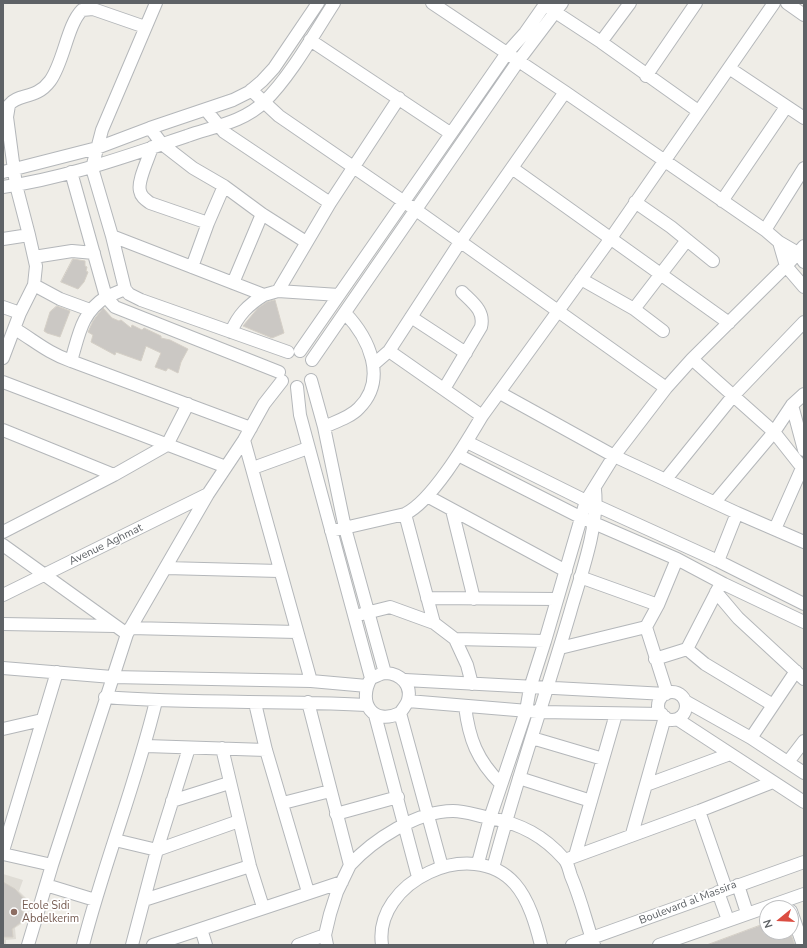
<!DOCTYPE html>
<style>
body{margin:0}
#map{position:relative;width:807px;height:948px;overflow:hidden;background:#efede7;font-family:"Nunito Sans",sans-serif}
canvas{display:block}
.frame{position:absolute;inset:0;border:4px solid #5e6266;pointer-events:none}
.north{position:absolute;left:759px;top:900px;width:40px;height:40px;box-sizing:border-box;background:#fff;border:1px solid #bfc0c2;border-radius:50%;rotate:252deg;font-size:11px;font-weight:700;line-height:16px;text-align:center;color:#5e6266}
.north::after{content:'';display:block;margin:auto;width:14px;height:18px;background:#db4d42;clip-path:polygon(50% 0,100% 100%,50% 72%,0 100%)}
</style>
<div id="map">
<canvas width="807" height="948"></canvas>
<div class="frame"></div>
<div class="north">N</div>
</div>
<script>
const context = document.querySelector('canvas').getContext('2d');
context.lineJoin = 'round';
function paint(path, color) { context.fillStyle = color; context.fill(path, 'evenodd'); }
function strokePath(path, color, width, dash) { context.strokeStyle = color; context.lineWidth = width; context.lineCap = dash ? 'butt' : 'round'; context.setLineDash(dash || []); context.stroke(path); }
function write(font, color, halo, rows, align = 'center') {
  context.font = font + ' "Nunito Sans",sans-serif'; context.lineWidth = 3.5; context.setLineDash([]); context.textBaseline = 'middle'; context.strokeStyle = halo; context.fillStyle = color; for (const [text, x, y, turn = 0] of rows) {
    context.save(); context.translate(x, y); context.rotate((+turn || 0) * Math.PI / 180); context.textAlign = isNaN(turn) ? turn : align; if (halo) context.strokeText(text, 0, 0); context.fillText(text, 0, 0); context.restore();
  }
}
const education = new Path2D(`
 M3,874l20,6 -4,11 9,9 -5,5 6,14 -14,9 1,11 -10,1v5h-3z`);
const building = new Path2D(`
 M73,259l12,2v5l2,1 -1,4 2,1 -4,10 -6,7 -17,-7z
 M275,300l9,33 -12,5 -29,-12 15,-18 9,-6z
 M57,306l13,5 -10,26 -13,-4 -3,-2 6,-19z
 M103,308l9,10 7,3 2,-1 10,8 1,-3 10,5 2,-2 17,8v2l9,2 18,9 -7,13 -3,11 -10,-5 -2,3 -11,-4 6,-14 -15,-7 -5,15 -25,-9 -1,3 -24,-13 2,-7 -5,-3 5,-11z
 M3,882l12,7 10,11 -5,4 5,15 -13,10 1,8h-10z
 M767,923v9h23l5,13h-88z`);
const minor = new Path2D(`
 M432,3l133,89 200,138 14,12 19,11 6,9
 M787,3l17,12
 M549,8l52,34 97,69
 M310,40l140,93
 M601,42l29,-39
 M729,68l75,50
 M646,76l50,-73
 M251,90l28,26 137,94 250,178
 M206,110l18,22 106,71
 M150,128l12,16 31,24 31,18 38,28 44,28
 M152,147c-3,11 -15,34 -12,44 1,6 6,9 10,12l58,20
 M512,168l217,155
 M3,172l94,-24 53,-20 83,-28 16,-8 13,-11 12,-13 44,-65
 M71,172l35,125c-25,16 -27,38 -35,64l180,67
 M3,187c63,-9 124,-31 184,-51 25,-9 57,-14 77,-34 26,-25 50,-68 70,-99
 M722,201l64,-94
 M765,230l39,-62
 M112,236l-20,-68 10,-38 54,-127
 M3,239l26,-4
 M687,240l26,21
 M779,242l7,24 18,21
 M34,257l38,-6 22,2
 M192,267l16,-44 16,-37
 M581,279l53,30 53,-69 -16,-13 -36,-25
 M233,283l29,-69
 M34,285l26,14 30,11
 M125,289l4,5 12,6 147,52
 M278,291l52,-88 69,-105
 M3,307l17,6
 M634,309l29,22
 M411,317l55,36
 M15,329c20,12 33,24 56,32
 M231,332c7,-17 17,-27 33,-37
 M300,351l207,-298 18,-20 21,-30
 M389,351l93,65
 M3,358l17,-45 14,-28 2,-19 -7,-31 -13,-50 -9,-68 2,-12c9,-12 27,-5 41,-24 14,-19 17,-56 32,-71l11,-1 52,18
 M692,359l82,73 30,38
 M312,360l207,-300 43,-57
 M374,364l15,-13 71,-109 105,-150
 M279,372l-164,-65 -9,-10 19,-8 -13,-53 152,59 14,-4 61,4
 M311,380l13,47 21,101 40,145
 M3,382l223,85
 M297,387l3,28 71,263
 M444,389l37,-62c4,-16 -8,-24 -19,-35
 M500,393l114,63 123,57 -19,48
 M792,405l12,45
 M324,427c11,-5 27,-10 35,-19 29,-29 10,-70 -14,-95
 M3,430l111,45
 M244,440l67,241
 M467,442l119,59 132,60 86,43
 M458,455l122,62 97,42 47,25 80,38
 M253,468l55,-20
 M666,479l67,-83 71,-74
 M427,496l139,75
 M715,502l59,-70 18,-27 12,-11
 M452,510l22,89
 M737,513l67,29
 M405,514l29,109
 M775,529l27,-61
 M331,531l74,-17c27,-13 61,-71 77,-98l129,-178 163,-235
 M3,532l111,-57 53,-30 21,-41
 M3,545l124,89
 M166,568l113,3
 M580,577l78,28
 M721,583l-34,66 18,15 68,41
 M716,592l22,26 66,61
 M3,595l205,-101
 M427,598l130,1
 M362,614l28,-7 44,16 21,16 12,26 5,19
 M3,624l112,2
 M646,627l12,-22 19,-46
 M130,628l167,4
 M455,639l90,2
 M560,648l86,-21 21,66
 M655,659l32,-10
 M3,668l109,9 199,4 56,5
 M405,680l261,14
 M658 706a14 14 0 1 1 28 0a14 14 0 1 1-28 0Z
 M105,697c87,7 174,3 261,8
 M408,701l132,11 122,2
 M685,701l66,37 53,35
 M308,702l42,163 -13,27 -7,22 -5,21 2,10
 M255,703l11,47 42,142
 M465,706c4,33 12,54 36,78
 M400,713c-27,13 -43,-10 -29,-35 4,-1 10,-5 15,-5 15,1 26,12 22,27 -1,4 -5,9 -8,13l42,154
 M375,715l43,162
 M677,719l127,83
 M3,729l39,-9
 M532,738l71,21
 M751,738l45,-67
 M146,746l120,4
 M222,748l28,118 13,41
 M788,762l16,-21
 M519,778l72,23
 M646,785l84,-31
 M172,801l57,-18
 M283,803l47,-12
 M699,811l27,78
 M336,814l62,-17
 M632,834l33,-117
 M115,840l42,10 82,-29
 M3,851l54,-179
 M3,854l49,11
 M575,856l41,-142
 M565,860l134,-49 74,-29
 M478,863l12,-45 36,-107 4,-23 15,-47 41,-140 28,-45 52,-68 26,-29 94,-93 18,-20
 M350,865c23,-25 67,-54 103,-54 13,0 25,5 38,7 30,6 53,18 73,41 4,4 5,11 7,17 10,23 15,46 23,69
 M493,868c23,-86 52,-170 77,-255 10,-36 29,-86 25,-123
 M46,885l49,15
 M738,885l9,28
 M718,892l10,28
 M144,900l106,-34
 M791,911l12,34
 M201,929l5,16
 M28,945l24,-80 75,-231 81,-140 36,-54 20,-36 18,-23
 M83,945c21,-82 53,-161 73,-244
 M132,945l25,-95 32,-102
 M153,945l189,-63
 M298,945l27,-10
 M382,945c-9,-63 90,-110 133,-61 14,16 21,41 26,61
 M572,945l232,-83
 M659,945l145,-51`);
const markers = [
 [14,912,4,"#8d6e63"]
];
const streetNames = [
 ["Avenue Aghmat",106,545,-26],
 ["Boulevard al Massira",688,903,-21]
];
const educationNames = [
 ["Ecole Sidi",22,906],
 ["Abdelkerim",22,919]
];
paint(education, '#dfdcd5');
paint(building, '#cbc8c4');
strokePath(building, '#d4cfc6', 1);
strokePath(minor, '#b4b7ba', 14);
strokePath(minor, '#fff', 12);
for (const [x, y, r, color] of markers) { const dot = new Path2D(); dot.arc(x, y, r, 0, 2 * Math.PI); context.fillStyle = color; context.fill(dot); strokePath(dot, '#fff', 1.5); }
write('11px', '#5e6266', '#fff', streetNames);
write('11px', '#785e54', '#fff', educationNames, 'left');
</script>
